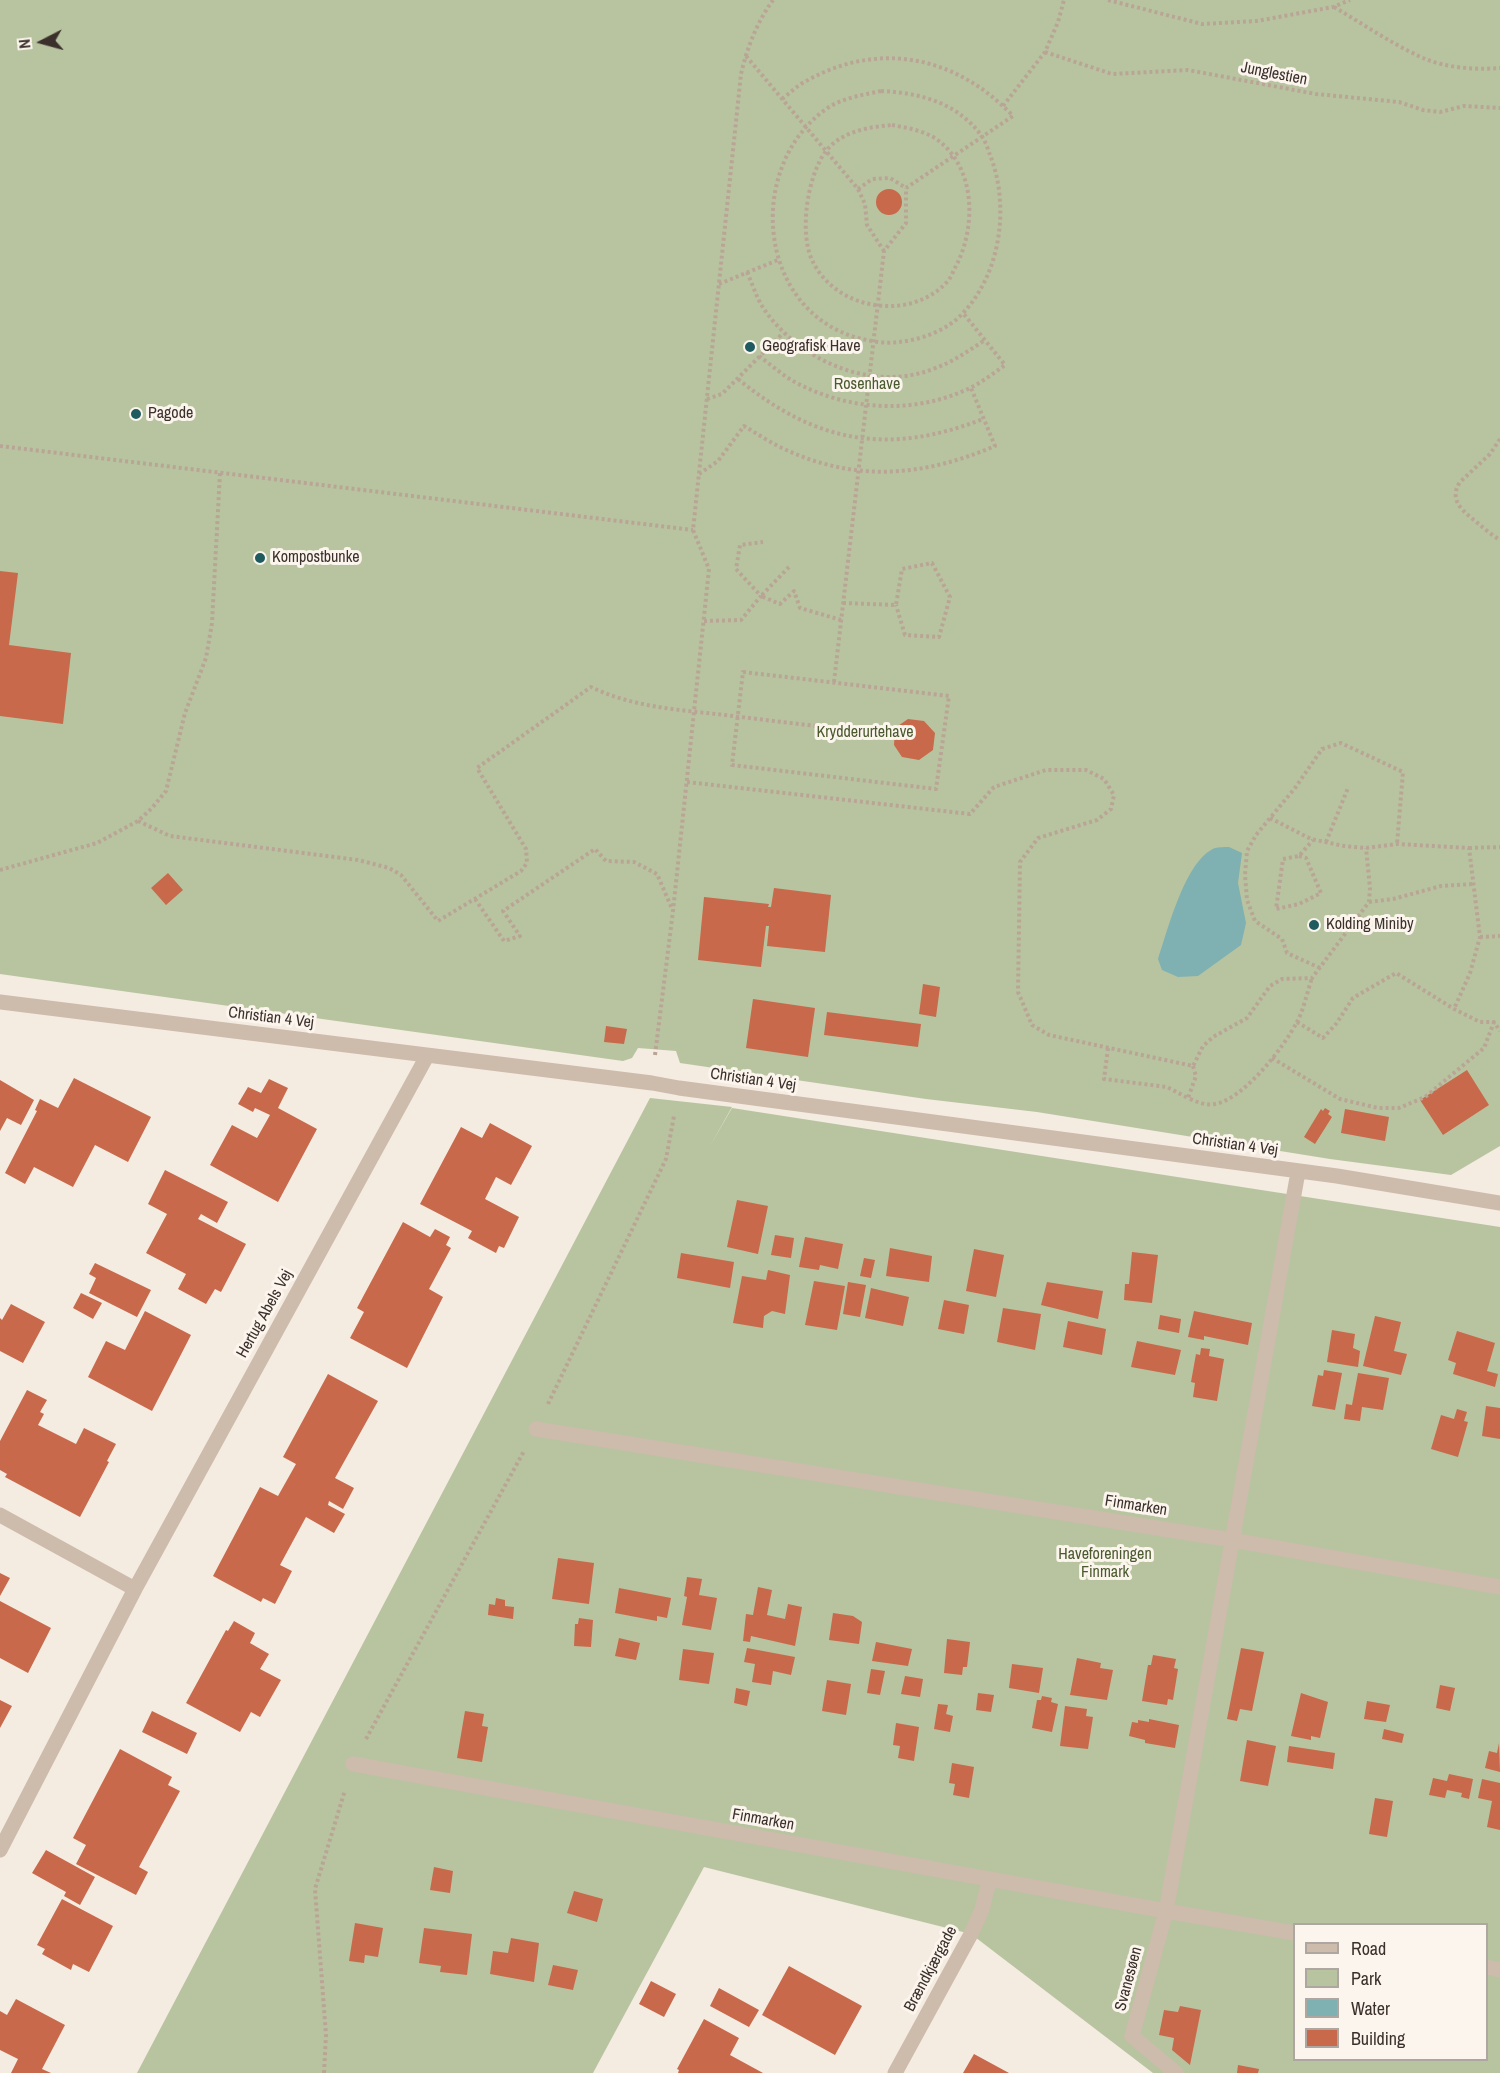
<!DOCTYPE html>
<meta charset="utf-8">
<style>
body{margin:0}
#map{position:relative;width:1500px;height:2073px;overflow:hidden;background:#f4ebe1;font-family:"Archivo Narrow",sans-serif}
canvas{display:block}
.legend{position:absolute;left:1293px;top:1923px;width:195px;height:138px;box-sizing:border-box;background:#fbf5ee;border:2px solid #aea6a0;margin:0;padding:8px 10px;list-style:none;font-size:18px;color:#3b302b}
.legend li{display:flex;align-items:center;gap:12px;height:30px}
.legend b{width:30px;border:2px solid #aea6a0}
.north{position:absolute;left:12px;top:12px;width:60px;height:60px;-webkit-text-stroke:4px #fbf5ee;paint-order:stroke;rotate:264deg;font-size:16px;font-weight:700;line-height:24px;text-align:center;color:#3b302b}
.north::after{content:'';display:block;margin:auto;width:21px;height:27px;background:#3b302b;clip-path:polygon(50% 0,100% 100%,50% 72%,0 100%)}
</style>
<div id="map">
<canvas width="1500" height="2073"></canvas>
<ul class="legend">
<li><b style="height:8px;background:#cdbbac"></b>Road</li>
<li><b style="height:16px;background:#b8c4a0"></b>Park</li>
<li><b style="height:16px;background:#7fb0b2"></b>Water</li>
<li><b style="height:16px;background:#c8694b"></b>Building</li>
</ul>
<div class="north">N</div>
</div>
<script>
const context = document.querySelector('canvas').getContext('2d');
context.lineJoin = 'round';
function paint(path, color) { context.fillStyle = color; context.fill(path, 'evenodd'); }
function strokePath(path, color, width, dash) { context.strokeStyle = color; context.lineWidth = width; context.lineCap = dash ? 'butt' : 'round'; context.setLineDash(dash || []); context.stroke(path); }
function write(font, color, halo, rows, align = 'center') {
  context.font = font + ' "Archivo Narrow",sans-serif'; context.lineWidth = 6; context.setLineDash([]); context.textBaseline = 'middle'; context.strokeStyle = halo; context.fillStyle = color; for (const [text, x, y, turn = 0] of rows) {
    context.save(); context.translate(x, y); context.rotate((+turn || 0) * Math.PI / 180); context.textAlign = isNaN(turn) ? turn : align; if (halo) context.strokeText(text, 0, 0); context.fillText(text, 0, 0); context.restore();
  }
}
const green = new Path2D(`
 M0,0h1500v1146l-49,29 -121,-16 -293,-47 -111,-13 -246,-36 -4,-12 -38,-3 -6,10 -9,3 -623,-87z
 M650,1098l82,9 -22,39 22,-38 768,119v846h-347l-182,-139 -267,-67 -111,206h-456zM1294,1924h192v136h-192z`);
const water = new Path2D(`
 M1229,847l13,6 -4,30 8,40 -5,22 -43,31 -20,1 -16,-7 -4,-11c10,-29 27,-99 57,-111 4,-1 10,-1 14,-1z`);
const building = new Path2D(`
 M876 202a13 13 0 1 1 26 0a13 13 0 1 1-26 0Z
 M0,571l18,2 -9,72 62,8 -8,71 -63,-8z
 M908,719l16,2 11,12 -2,17 -14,10 -17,-3 -8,-12 1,-17z
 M168,873l15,17 -17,15 -15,-17z
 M774,888l57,7 -6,57 -58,-6 2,-20h-3l-5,41 -63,-7 6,-63 65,7 -1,3h3z
 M923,984l17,3 -4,30 -17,-3z
 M753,999l62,9 -7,49 -62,-9z
 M827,1012l94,12 -3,23 -94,-12z
 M606,1026l21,3 -3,15 -20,-2z
 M1467,1070l22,35 -46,30 -23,-35z
 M74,1078l77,39 -23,45 -33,-17 -22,42 -39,-20 -9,17 -20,-11 32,-62 -2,-1 5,-11 18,9z
 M269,1079l19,9 -10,20 39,21 -39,73 -68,-37 22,-40 25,13 13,-23 -15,-7 -2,4 -15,-8 10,-17 13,6z
 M0,1080l34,20 -13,25 -14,-7 -7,13z
 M1325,1108l5,3 -2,3 4,3 -17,27 -11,-7 17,-28 2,2z
 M1345,1109l44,8 -4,24 -44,-8z
 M490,1123l42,23 -21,39 -15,-8 -11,22 34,18 -15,31 -5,-2 -3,7 -28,-15 4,-7 -52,-27 41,-77 21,11z
 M165,1170l63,32 -11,21 -16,-9 -3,5 48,25 -25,48 -6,-3 -9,15 -28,-15 8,-15 -40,-21 21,-39 -19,-10z
 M737,1200l31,6 -10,48 -31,-7z
 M403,1222l27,15 5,-8 15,8 -4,8 5,3 -22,41 14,8 -36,71 -57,-30 14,-26 -7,-4z
 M775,1235l19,3 -3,20 -20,-3z
 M805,1237l38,7 -5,25 -18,-4 -1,5 -20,-3z
 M890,1248l42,8 -3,26 -43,-6z
 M974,1249l30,6 -8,42 -30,-6z
 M1132,1252l26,3 -6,48 -28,-3 1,-16h4z
 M681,1253l53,9 -4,26 -53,-10z
 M864,1258l11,2 -4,18 -11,-2z
 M95,1263l56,27 -14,27 -48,-24 7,-15 -7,-4z
 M768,1270l22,5 -5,39 -13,-3 -8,5 -1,12 -30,-5 9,-47 24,4z
 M814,1281l31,5 -8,44 -32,-5z
 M848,1282l18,3 -6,32 -17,-3z
 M1047,1282l56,9 -5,28 -57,-14z
 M871,1288l38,9 -6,29 -38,-8z
 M81,1293l21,10 -9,16 -20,-11z
 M944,1300l25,5 -5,29 -26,-5z
 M11,1304l34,18 -22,41 -23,-12v-33l2,2z
 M1003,1308l38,6 -6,36 -38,-8z
 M145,1311l46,24 -39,76 -64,-34 18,-36 19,9z
 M1194,1311l58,12 -4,22 -44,-9v4l-16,-3z
 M1160,1315l21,4 -2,14 -21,-4z
 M1375,1316l26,6 -7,29 13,3 -6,21 -38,-9z
 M1068,1321l38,8 -4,26 -39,-8z
 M1332,1330l23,4 -2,14 7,3 -2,16 -31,-5z
 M1457,1331l38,12 -8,28 11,3 -3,13 -42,-13 3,-11 -8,-3z
 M1137,1341l44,9 -6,25 -44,-8z
 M1201,1348l9,1 -1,7 15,3 -7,42 -24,-4 2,-14 -4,-1 5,-28 4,1z
 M1324,1370l18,3 -7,37 -23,-4 6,-31 5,1z
 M1358,1373l31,5 -6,32 -21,-3 -2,14 -16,-2 2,-15 6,1z
 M328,1374l50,27 -43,77 19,10 -11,21 -14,-8 -1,4 17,9 -11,19 -28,-16 -26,48 12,6 -17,33 -12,-6 -2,4 -48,-26 47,-89 18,9 18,-32 -13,-7z
 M27,1390l20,10 -7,12 4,2 -6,11 38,19 8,-16 32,16 -9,17 2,1 -29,55 -75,-40 2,-3 -7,-4v-29z
 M1486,1406l14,2v31l-18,-3z
 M1457,1409l10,3 -3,9 4,1 -10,35 -27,-8 10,-34 13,4z
 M558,1558l36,5 -5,41 -37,-5z
 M0,1573l10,5 -10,18z
 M687,1577l15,2 -3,16 18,3 -6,32 -29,-5 5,-28 -3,-1z
 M758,1587l14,3 -5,25 18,4 3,-15 14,3 -7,39 -44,-10 -1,6 -7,-1 3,-27 7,1z
 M619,1588l52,10 -4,20 -10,-2v5l-42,-8z
 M496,1598l9,2v6l9,1 -1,12 -25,-4 1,-11 6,1z
 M0,1601l51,27 -23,45 -28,-15z
 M833,1613l20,3 9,6 -3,22 -30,-4z
 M579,1618l14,2 -2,27 -17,-1 1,-22h3z
 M234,1621l21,12 -5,10 19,11 -9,15 21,11 -21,37 -9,-5 -11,20 -54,-29 40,-73 2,1z
 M619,1638l21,5 -4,17 -21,-4z
 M947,1639l23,3 -3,25h-4l-1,8 -18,-2z
 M876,1642l36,7 -4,17 -36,-5z
 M747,1648l48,9 -4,18 -18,-4 -2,14 -19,-3 3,-18 -11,-2z
 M1241,1648l23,4 -12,59 -12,-2 -3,12 -10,-2z
 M683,1649l31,4 -5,31 -30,-4z
 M1153,1655l23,4 -2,9 4,1 -5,31 -5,-1 -1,6 -25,-4 6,-36h3z
 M1077,1658l24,5 -1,5 13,2 -6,30 -37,-5z
 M1012,1664l31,4 -4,25 -30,-5z
 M871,1669l14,2 -5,24 -13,-2z
 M905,1676l18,3 -3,18 -19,-3z
 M827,1680l24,4 -5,31 -24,-4z
 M1440,1685l15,3 -5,23 -14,-3z
 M736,1688l14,3 -3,15 -13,-3z
 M978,1693l16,2 -3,17 -15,-2z
 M1301,1693l27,9 -8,36 -9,-2v4l-20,-4z
 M1042,1696l10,2 -1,4 7,2 -6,28 -20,-4 5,-28h4z
 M0,1700l12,6 -12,22z
 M1367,1701l23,4 -4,17 -22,-3z
 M938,1704l10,1 -2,9 7,2 -3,16 -16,-3z
 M1065,1706l22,3 -1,7 7,1 -5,32 -28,-3z
 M152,1711l45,22 -10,21 -45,-22z
 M465,1711l19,3 -2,12 6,1 -6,35 -25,-4z
 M1149,1719l30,6 -4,23 -30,-5v-3l-16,-4 3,-14 6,1v-3l11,2z
 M896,1723l23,4 -5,34 -16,-3 2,-12 -7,-1z
 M1384,1729l20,5 -2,9 -20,-4z
 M1247,1740l29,6 -8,40 -28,-5z
 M1499,1743l1,29 -15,-4 4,-17 8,2z
 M1289,1746l46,7 -2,16 -46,-7z
 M120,1749l52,28 -4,8 12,6 -41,76 9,5 -12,23 -60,-31 10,-19 -13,-7z
 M952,1763l22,4 -5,31 -16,-3 2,-11 -6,-1z
 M1449,1774l24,5 -4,20 -8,-2 1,-4 -15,-3 -2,8 -16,-3 4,-17 14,3z
 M1482,1779l18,4v47l-13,-3 5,-26 -14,-3z
 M1375,1798l18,3 -6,36 -18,-3z
 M46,1850l49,27 -15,28 -16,-9 2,-4 -34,-19z
 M434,1867l19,4 -3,22 -20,-3z
 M574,1891l29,8 -6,23 -30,-9z
 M62,1899l51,27 -24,46 -16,-8 -2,6 -29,-16 3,-5 -8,-4z
 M355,1923l28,5 -5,29 -13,-2 -1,8 -15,-2z
 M424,1928l48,6 -5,41 -27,-3 1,-6 -22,-3z
 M511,1938l28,5 -5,39 -44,-8 3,-23 15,2z
 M553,1965l25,5 -5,20 -25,-5z
 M789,1966l73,40 -27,49 -73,-40z
 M651,1981l25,13 -12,23 -25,-13z
 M719,1988l40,22 -10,17 -39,-21z
 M16,1999l49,26 -23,44 9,4h-40l7,-14 -18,-9v-39l7,4z
 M1180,2006l21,4 -11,55 -18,-15 2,-12 -15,-3 5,-25 14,2z
 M704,2019l35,19 -9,17 33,18h-85l1,-3 -2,-1z
 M974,2054l35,19h-46z
 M1238,2065l21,4 -1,4h-21z`);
const path = new Path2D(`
 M1108,0l94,24 55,-3 76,-14 17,-7
 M1334,7c29,17 58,37 89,51 23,10 52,12 77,10
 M1045,52l67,22 76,-4 128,24 83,8 24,8 17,2 24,-6 36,2
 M746,56l112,133 7,15 2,21 17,26
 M881,91c39,2 75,11 100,44 4,5 7,14 9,20 20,50 11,118 -27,158 -15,17 -42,27 -65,29 -13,2 -27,-1 -40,-4 -101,-28 -113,-171 -32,-229 16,-11 36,-14 55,-18z
 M782,99c9,-7 17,-15 26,-19 73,-40 149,-23 205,36l-107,72
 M1003,106l42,-54 13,-30 6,-22
 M892,125c16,3 34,6 47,16 37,29 37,86 17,125 -3,5 -5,12 -9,16 -36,39 -108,29 -133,-18 -16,-28 -7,-88 12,-113 16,-20 43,-24 66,-26z
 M858,189l14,-10 18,-1 16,10
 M747,272c5,11 9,24 15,34 35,54 109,87 171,63 20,-7 35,-18 52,-29
 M719,284l59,-24
 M759,356c11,8 22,18 34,25 54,30 121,34 177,7 12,-6 24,-15 35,-23l-42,-52
 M738,379c78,64 150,77 245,40
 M707,399l15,-5 61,-61
 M1500,439l-10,15 -30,28c-13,20 6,31 20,43 6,5 13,11 20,15
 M0,446l693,84
 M699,474l19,-13 26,-35c12,7 24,15 36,21 74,36 142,30 215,-1l-24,-58
 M789,567l-28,29 19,8 14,-13 6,17 41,12
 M843,603l53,2 6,-36 30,-6 18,34 -11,40 -34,-2 -9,-30
 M704,621l37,-1 20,-24 -25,-27 4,-24 23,-3
 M743,672l206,24 -13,93 -204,-24z
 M834,682l50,-431 22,-28v-35
 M687,782l283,32 24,-27 52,-17h40l18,9 10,16 -3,14 -14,11 -59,18 -18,24 -2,130 14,33 17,10 144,31 10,-20 10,-9 34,-19 23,-32 12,-7 30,-1 57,-76 1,-14 -4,-40
 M1270,818l41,21 33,7 22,2 31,-4 72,4 11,89 -10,36 -16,36
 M138,821l32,15 188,24 31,8 12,7 37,46 83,-50 6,-8 -1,-14 -49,-81 114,-81c41,20 89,23 134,28 55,7 110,13 165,20
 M1326,842l22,-54
 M1469,848l31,-1
 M1299,856l7,2 15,35 -22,11 -23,5 7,-50 16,-3 14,-16
 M0,870l97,-27 41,-22 14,-13 14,-17 19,-78 21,-55 6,-35 8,-150
 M475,899l29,42 16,-5 -17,-25 92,-62 11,12 28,1 23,12 16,37
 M1369,902l24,-3 48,-13 32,-2
 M1480,937l20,-1
 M1320,968l-33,-15 -5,-14 -27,-18 -8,-21 -2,-25 2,-24 9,-16 39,-47 27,-39 19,-6 62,29 -6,72
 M1297,1022l26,16 13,-14 17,-26 43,-25 58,36 26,13h14l6,9
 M1108,1048l-4,31 63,8 21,11
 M655,1055l18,-144 36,-342 -16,-39 48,-456c6,-26 16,-52 32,-74
 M1272,1058l68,41 38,9h21l26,-11 59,-49 10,-26
 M1193,1066l3,10 -8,22c9,4 18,8 27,6 29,-5 69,-57 82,-82 7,-13 10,-30 15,-44
 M548,1404l118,-245 8,-43
 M366,1739l158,-288
 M324,2073l2,-38 -11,-146 30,-99`);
const minor = new Path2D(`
 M0,1002l652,81 27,5 658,88 163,27
 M536,1429l696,111 268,47
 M0,1515l135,74
 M353,1764l813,147 -34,125 44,37
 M0,1850l135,-261 292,-533
 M1294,1933l-128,-22 132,-739
 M1486,1967l14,3
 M895,2073l76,-139 10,-22 9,-33`);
const markers = [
 [750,347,6,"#1f5a5e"],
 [136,414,6,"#1f5a5e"],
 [260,558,6,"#1f5a5e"],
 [1314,925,6,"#1f5a5e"]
];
const streetNames = [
 ["Junglestien",1274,74,11],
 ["Christian 4 Vej",271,1018,7],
 ["Christian 4 Vej",753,1080,8],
 ["Christian 4 Vej",1235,1145,8],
 ["Hertug Abels Vej",265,1314,-61],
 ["Finmarken",1136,1506,9],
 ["Finmarken",763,1820,10],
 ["Brændkjærgade",931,1969,-62],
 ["Svanesøen",1129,1979,-75]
];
const poiNames = [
 ["Geografisk Have",762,347],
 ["Pagode",148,414],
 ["Kompostbunke",272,558],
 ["Kolding Miniby",1326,925]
];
const parkNames = [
 ["Rosenhave",867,385],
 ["Krydderurtehave",865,733],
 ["Haveforeningen",1105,1555],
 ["Finmark",1105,1573]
];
paint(green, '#b8c4a0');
paint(water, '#7fb0b2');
paint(building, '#c8694b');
strokePath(path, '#b9a596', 4, [3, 3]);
strokePath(minor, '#cdbbac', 15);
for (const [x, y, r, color] of markers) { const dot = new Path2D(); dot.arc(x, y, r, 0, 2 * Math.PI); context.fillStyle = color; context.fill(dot); strokePath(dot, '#fbf5ee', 2); }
write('16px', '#3b302b', '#fbf5ee', streetNames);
write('16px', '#3b302b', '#fbf5ee', poiNames, 'left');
write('16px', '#4a5a2e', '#fbf5ee', parkNames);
</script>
